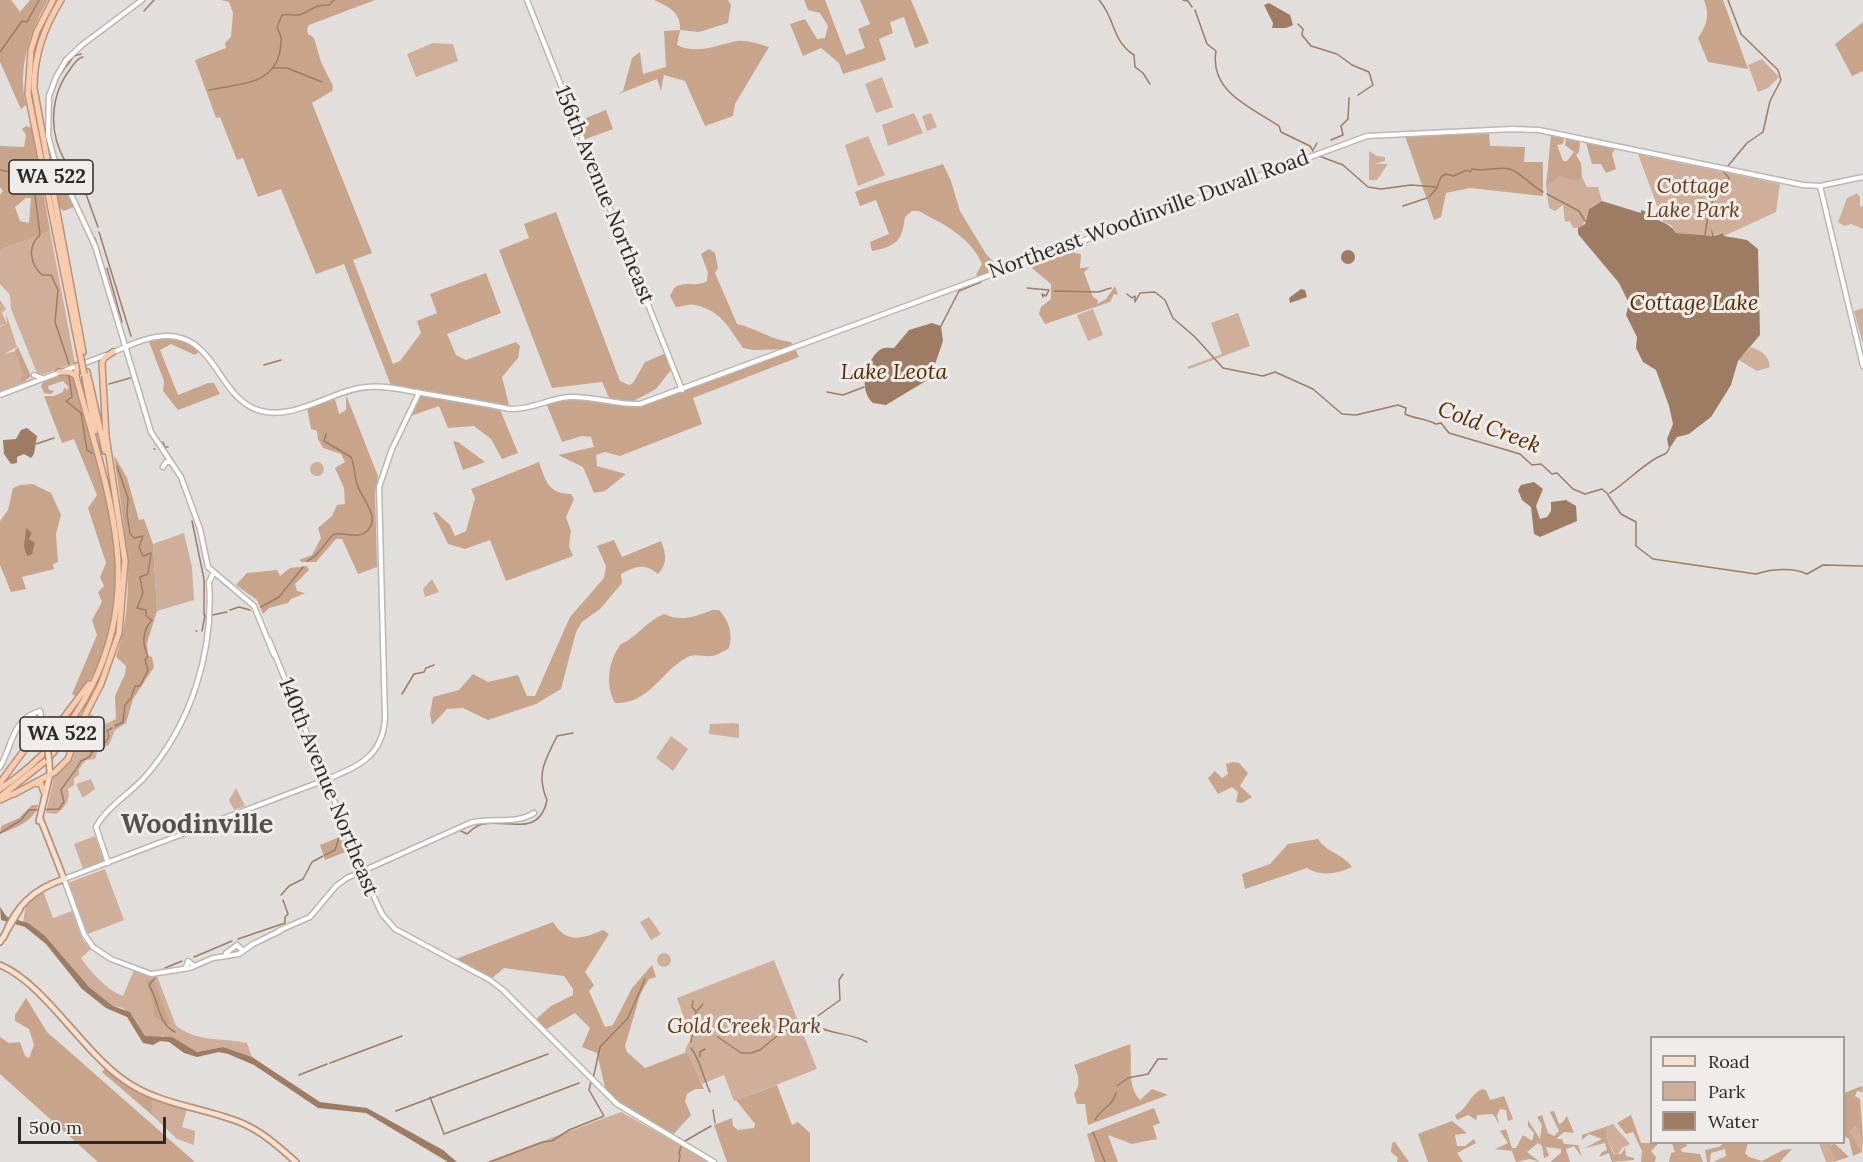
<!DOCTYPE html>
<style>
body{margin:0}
#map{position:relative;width:1863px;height:1162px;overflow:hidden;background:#e2dedc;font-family:Lora,serif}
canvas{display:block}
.legend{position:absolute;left:1650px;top:1036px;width:195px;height:108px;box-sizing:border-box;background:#efece9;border:2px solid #a19e9c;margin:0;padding:8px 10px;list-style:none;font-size:18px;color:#2b2a29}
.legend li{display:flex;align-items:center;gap:12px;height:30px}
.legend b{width:30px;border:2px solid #a19e9c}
.scale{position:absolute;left:18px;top:1117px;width:148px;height:27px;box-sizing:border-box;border:3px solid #2b2a29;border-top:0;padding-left:8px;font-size:18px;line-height:21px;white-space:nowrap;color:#2b2a29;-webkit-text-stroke:4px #efece9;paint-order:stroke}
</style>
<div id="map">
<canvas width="1863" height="1162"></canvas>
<ul class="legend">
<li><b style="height:8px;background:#fce0ce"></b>Road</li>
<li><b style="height:16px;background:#cfaf99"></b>Park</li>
<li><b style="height:16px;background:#9e7c64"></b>Water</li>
</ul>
<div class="scale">500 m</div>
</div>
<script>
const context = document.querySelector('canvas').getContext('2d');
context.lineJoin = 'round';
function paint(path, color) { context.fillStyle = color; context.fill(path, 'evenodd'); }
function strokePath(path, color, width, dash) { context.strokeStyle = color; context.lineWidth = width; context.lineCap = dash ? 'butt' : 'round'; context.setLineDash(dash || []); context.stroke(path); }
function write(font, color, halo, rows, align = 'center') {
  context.font = font + ' Lora,serif'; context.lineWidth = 6; context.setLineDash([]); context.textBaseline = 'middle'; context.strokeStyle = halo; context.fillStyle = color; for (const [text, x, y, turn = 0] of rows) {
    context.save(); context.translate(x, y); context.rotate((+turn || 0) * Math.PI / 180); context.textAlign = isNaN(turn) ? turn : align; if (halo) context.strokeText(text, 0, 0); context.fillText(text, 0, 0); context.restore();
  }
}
const green = new Path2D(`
 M433,43l20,1 5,17 -42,16 -9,-23z
 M1762,59l17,18 -11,11 -10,4 -10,-27z
 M882,77l11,30 -17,6 -11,-29z
 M914,113l9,20 -35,13 -6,-21z
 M931,113l6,14 -10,4 -5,-15z
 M868,136l17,39 -27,11 -13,-41z
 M1369,151l8,5 8,1v4l-10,3h13l-11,16h-8z
 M1638,154l142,30 -4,28 -52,24 -1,-3 -20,4 -27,-4 -5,-8 -8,-3z
 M1560,175l19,6 3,-4 5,10h11l4,14 -11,6c-6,8 -4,22 -18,21l-3,-7 -5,1 -2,-17 -8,6 -6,-3 -3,-22 9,-10z
 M1857,193l3,4v10l3,-1v23l-12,-5 -7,2 -6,-4 9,-24z
 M50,231l25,132 -34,12 -4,-2 -26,-64 -1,-14 -10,-11v-34z
 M0,300l6,9 -4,4 5,11 -1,-11 11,34 -13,7 12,-3 6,22 -2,7 4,2 8,-4 -1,2 -31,12v-65l6,-3 -6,2z
 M1863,308v36l-9,-33z
 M1093,309l10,26 -15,6 -11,-26z
 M1238,313l12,33 -61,23 -2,-2 35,-13 -11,-31z
 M1751,347c11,5 17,7 19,20l-13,4 -18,-11z
 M310 469a7 7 0 1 1 14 0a7 7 0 1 1-14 0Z
 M184,533l8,34 2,33 -37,11 -4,-67z
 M432,579l7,13 -14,5 -2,-8z
 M91,713l8,13 13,-5 3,9 -6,15 -11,5 -3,9 -9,1 -7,9v6l-5,3v7l-6,4c3,9 -2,19 -12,25l-10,-1 8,-37 18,-16z
 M733,723l6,1v14l-30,-4 1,-10z
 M671,736l17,13 -15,22 -17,-13z
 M91,779l4,10 -12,9 -7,-14z
 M236,788l9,18 -11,4 -5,-10z
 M95,836l9,25 -21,8 -9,-25z
 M105,869l19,51 -36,14 -20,-51z
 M43,891l10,27 19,-7 11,29 8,9 -10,9c11,15 24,31 42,38l11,-26 23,6 19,50c24,17 43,11 71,17l5,14 -29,-10 -26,5 -34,-16 -9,2 -9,-2 -12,-20 -10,-8 -10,-2 -24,-19 -42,-44 -24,-20 3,-19z
 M649,917l12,17 -10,6 -11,-18z
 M657 960a7 7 0 1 1 14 0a7 7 0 1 1-14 0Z
 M774,960l43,109 -83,32 -10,-26 -22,9 -17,-34 6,-12 -14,-40z
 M152,1099l35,10 -5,18 13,4 -1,14 -17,-6 -25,-24z
 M621,1112l89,50h-224z
 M1613,1124l17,20 -8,4 -4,7h-3l-9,-19 2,-10z
 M1856,1127l7,12 -1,13 -12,-21z
 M1819,1143h15l-3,1 5,14 -3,4h-7z`);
const forest = new Path2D(`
 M0,0h11l9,12 10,-12h18c-18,31 -31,68 -22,105l-5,4 -21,-47z
 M221,0h154l-66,25 -2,4 1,5 6,4 7,24 12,24 -1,5 -20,12 60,150 -19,7 40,104 7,-3 21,-28 -4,-12 20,-8 -7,-19 56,-21 15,40 -54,21 9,21 10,5 50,-18 4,4 -2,12 -16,19 8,32 -11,-2 19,46 -16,6 -11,-20 -17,-13 -26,2 -9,-22 -31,11 11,-24 -27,-5 -48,-124 -28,10 -35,-85 -23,8 -15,-39 -6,2 -17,-43 -4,1 -21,-58 31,-12 -1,-5 6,-6 2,-24 -4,-11z
 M654,0h74l3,5 -3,18 -29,9 -19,-2 -3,15c19,10 40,0 60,-4 10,-1 22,3 32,6l-34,57 -2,12 -28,10 -20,-45 -21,-6 -3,16 -4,-12 -41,16 7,-4 9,-33 8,-6 3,22 23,-7 -2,-36 16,-1c1,-18 -11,-23 -26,-30z
 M804,0h21l21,55 19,-7 -7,-19 12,-5 -10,-24h51l18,43 -14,5 -11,-31 -14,5 3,11 -14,6 7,21 -43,14 -4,-11 -18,-15 -18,8 -13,-32 15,-5 12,20 8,-1 3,-12 -8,-13 -12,-3z
 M1704,0h19l25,69 -40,-7 -10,-24c9,-14 12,-22 6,-38z
 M1863,22v49l-11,5 -17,-32z
 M606,110l7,19 -30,11 -7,-18z
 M26,126l6,2 18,103 -50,19v-55l3,-4 -3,-4v-41l24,1 2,-12 -4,-6zM26,198h5l-2,25 -9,-2 -5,-14z
 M1489,134l1,12 35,1 -1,15h19v34l-73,-8 -24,5 -5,24 -7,3 -29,-84z
 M1551,135l13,2 -1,7 -6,1 6,16h4l7,-9 -9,-7 1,-7 14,3 -1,11 -3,3 5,8 1,14 -3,4 -16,-3 -3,-3 -14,11z
 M1586,143l29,6 -3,5 4,15 -10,4 -5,-9h-9z
 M943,164l8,17 9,30 26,43 9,9 14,3 -29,11 -4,-2 6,-11c-11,-27 -39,-40 -63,-53h-7l-7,6c-3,23 -7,29 -33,34l-2,-9 19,-8 -13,-34 -16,6 -5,-14c30,-12 58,-17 88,-28z
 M55,166l19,41 -11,4 -4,-5 -8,-38z
 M556,212l64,169 9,4 4,-2 12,-21 21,-9 7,14 -17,22 -28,15 25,-3 140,-52 -40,1 -10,-2c-15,-21 -21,-37 -48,-43 -6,-2 -13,2 -19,2l-6,-11 4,-8c12,-8 21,0 33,-7l1,-8 -7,-19 8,-5 6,4 3,15 -3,5 22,51c19,4 34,16 54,18l8,15 -106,41 9,26 -82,32 -15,-4 -9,3 1,11 29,8 -21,17 -11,2 -11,-26 -25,-12 36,-8 -3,-10 -9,-1 -20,6 -16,-39 26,-6 39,5 -9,-20 -50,6 -53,-138 30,-12 -5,-14z
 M1070,248l5,5 6,1 -1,14 10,-1 -6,5 9,25 5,3 -1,4 9,-5 9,-13 3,9 -4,-1 -4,8 -65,22 -6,-10 2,-7 10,-8v-15l-19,-16 1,-6z
 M157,337l25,1 20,11 -7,6 -24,-11 -11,6 18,45 30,-12h6l6,11 -42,16 -15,-19 1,-10 -16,-42z
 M18,347l13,29 -7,6 -4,-2 2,-7 -7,-23z
 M67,373l7,3c24,80 58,187 32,269 -6,20 -17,36 -28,53l-6,-4 25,-59 -5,-15 10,-18 -4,-10 6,-6 -4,-9 6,-14 -18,-55 9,-13 -23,-56 -12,4 -18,-47h10l9,-4 1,-5 3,3 2,-2 -6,-7 -15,5 1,4 5,1 -3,3 -7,-1 -3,-7 2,-4z
 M346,395l32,81 -3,18 2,73 -19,7 -16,-35h-6l-20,23h-14l-3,-2 13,-5 9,-17 -3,-10 14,-12 5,-11 8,-1 -1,-16 -9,-20 10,-6 -4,-8 -18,-6 -5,-9 -1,-8 -6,-2 -4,-21 28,-9 4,15 7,-4z
 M453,441l5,1 27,20 -22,8z
 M114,455l13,23 12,42 5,-1 9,25 4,67 -10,32 1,13 4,1 2,10 -21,32 -7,24 -11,7 -3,-9 4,-2 -1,-23 10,-22 1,-8 -10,-9c23,-67 7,-133 -2,-202z
 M539,462c7,20 9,31 32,32l3,5 -8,18 5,14 -2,15 4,10 -67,25 -16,-41 -25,9 -17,-5 -15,-31 3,-1 14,13 5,11 11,-5 9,-33 -4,-9z
 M33,484l18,9 10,22 -5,19 2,28 -5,2 1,5 -32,8 4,12 -15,3 -11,-27v-44l8,-11 5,-22 7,-3z
 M614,540l8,17 39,-16c5,13 7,22 -3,33 -13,-11 -22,-8 -37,0l1,9 -22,26 -18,13 -6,10 -15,57 -25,15 -48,16 -25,-12 -16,1 -15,16 -2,-11 3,-17 26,-7 14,-16 15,8 30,-7 9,21h8l35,-79 34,-39 2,-12 -9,-20z
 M307,566l2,4 -14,14 2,7 8,2 -14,6 -3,4 -19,5 -6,6 -6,-14 -21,-15 11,-12 30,-3 3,6 10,-8z
 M712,610h7c10,10 14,24 10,38 -5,3 -11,7 -17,8 -11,1 -18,-4 -28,3 -24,15 -36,45 -69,44 -10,-18 -7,-42 6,-59 17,-7 25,-23 43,-30 17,8 30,3 48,-4z
 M1233,762l6,1 9,10 -8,13 12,11 -10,6 -6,-1 2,-10 -6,-5 -14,7 -10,-16 7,-7 7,7 6,-4 -2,-10z
 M32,805h6c-3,16 -25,24 -38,29l1,-8 18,-8z
 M347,834l6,15 -28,11 -5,-15z
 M1318,839c9,14 24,14 34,28 -15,7 -31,10 -45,1l-62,21 -3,-15 28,-10 18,-20z
 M553,922c13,22 29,17 50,8l6,4 -24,38 9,13 -5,6 16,36 8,-2 19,-37 20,-23 4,12 -7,2 -9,16 -15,51 2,6 18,16 42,-16 17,37h-9l-8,5 -2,7 6,14 -20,22 -64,-41 -10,-43 -15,-6 8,-19 -15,-15 -32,18 -9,-10 17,-15 22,-11v-6l-9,-13 -60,-8 -14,12 -37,-20z
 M148,979l6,1 16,44h-6l-10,-8 -1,-15 -7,-20z
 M26,998l21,34 148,130h-97l-98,-88v-37l9,6 11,-1 5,14 4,2 5,-13 -5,-16 -14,-8v-6z
 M1130,1044c3,18 -4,41 10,56l12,-11 16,6 -80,30 -3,-21h-8l-3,-10c7,-9 5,-19 0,-29z
 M105,1068l22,17 25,14v16l-50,-43z
 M777,1085l15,40 6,-3 12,11v29h-83l-13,-37 18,-7 1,8 5,4 16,-2 1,-4 -19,-24z
 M1862,1086l1,6 -6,-1 -2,5 5,3 3,40 -7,-12 -6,4 12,21 -9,4 -4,-17 -5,-3v-43z
 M1482,1089l4,1 4,10 14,-4 9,23 -5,2 -2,-11 -6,-1 -3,6 2,9 -6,-10 -16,1 -1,5 -8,-5 -11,5 -2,-5c14,-7 12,-18 27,-26z
 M1154,1108l6,15 -7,3 4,13 -25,5 -24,-9 10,27h-23l-8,-28z
 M1554,1111l5,13 4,-2 4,-6 7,17 -10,-1 -8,7h6l2,5 14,1 4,12 -8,-11 -8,3 4,13h-20l11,-9v-4l-15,-2 3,9 -5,2 -2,-12 -4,-3 -11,9 13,10 -10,-3 -14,3 -4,-11 -17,-2 13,-6 -8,-12 6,-2 6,19h4l7,-13 9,6 2,-8 -6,-7v-6l12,19 2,-14 -5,-8 5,-2 6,18 6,3 5,-5 -9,-19z
 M1631,1115l10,28h18l-8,8 5,6 -1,5h-14l1,-11 -9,-19 -7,2 -9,-11z
 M1452,1121l15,12 -12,2 2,11h8l9,-7 2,4 -19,10 6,9h-35l-10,-28z
 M1608,1126l-2,10 8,19 7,-1 4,-6 1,8 8,2v2l-22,2 -3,-9 -10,4 3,-5 5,-2 -2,-7 -20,5 17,-9 -13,-5 -7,6v-5z
 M1395,1142l14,20h-12l1,-4 -7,-6 1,-9z
 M1672,1143h14l1,3 -6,3 1,3 18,2 3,8h-34l2,-9 4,-1z
 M1724,1143h24l-3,10 4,4 13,4 21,-11 9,-1 -12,13h-67l13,-6 -1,-7 -14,4 -1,9h-3l-2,-12 14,-3z
 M1834,1143l15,14 -16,5 2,-4 -5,-11z`);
const water = new Path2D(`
 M1269,3l21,12 3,10 -7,3h-14l1,-5 -9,-18z
 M1602,201l39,12v-3l6,2c8,10 22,9 29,21l36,3 -1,-8 3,8 9,-3 1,3 23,4 11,9 2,86 -22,26 -7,24 -20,32 -22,17 -12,3 -8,12 -2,-10 6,-15 -4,-18 -13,-36 -13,-8 -7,-14 1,-11 -11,-22 3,-12 -10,-20 -41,-49v-6l7,-4 4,-15z
 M1341 257a7 7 0 1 1 14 0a7 7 0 1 1-14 0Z
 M1301,289l4,1 2,7 -17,6 -1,-5z
 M932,323l9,3 2,15 -11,32 2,3 -48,29 -13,-2c-16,-14 -6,-45 8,-54 4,-2 11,-1 13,-1l15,-18z
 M27,428l10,8 -3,18 -3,4 -7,-4 -7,3v6l-6,1 -7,-10 -1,-14 13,-1 5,-9z
 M1534,482l9,7 -7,17 4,13 7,-2 4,-6v-9l15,-2 10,6 1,15 -37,16 -6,-3 -3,-27 -9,-7 -4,-10 3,-5z
 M26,528l6,5 -3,6 6,4 -3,11 -5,2 -3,-9z
 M0,907l7,10 21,6 16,12 45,52 24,19 17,6 15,24 27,1 25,15 26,-5 29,10 68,45 47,6 76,42 14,12h-9l-82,-49 -48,-5 -64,-43 -26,-11 -9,-2 -22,5 -13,-4 -15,-11 -9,-1 -7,4 -10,-2 -16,-26 -21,-9 -24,-19 -36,-45 -21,-17 -24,-7z`);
const stream = new Path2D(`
 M1099,0c17,19 12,40 35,55l1,12 8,6 7,11
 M1183,0l5,1 4,6
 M1728,0l13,34 37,36 3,10 -11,21 -7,31 -16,11 -19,23
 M1195,10l12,34 9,7c-7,41 35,56 63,75l2,6 29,14 3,5
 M144,11l10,-11
 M1298,24l5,5 -1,6 9,11 26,8 15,11 17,7 4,13 -15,10
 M0,52l22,-31 5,1 12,-22
 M272,68h15l35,14
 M60,75l14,-19 7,-2
 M209,90c33,-7 72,-5 72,-50 1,-4 -3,-9 -4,-13l5,-12c7,-2 14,2 20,-1 12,-5 11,-9 27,-9l5,-5
 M52,95l7,-18
 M1331,140l12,-5 -2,-9 7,-7 1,-21
 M1313,150l4,-7
 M1319,156l24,9 25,22 13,2 30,-4 26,2 4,-10 5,-3 7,2 14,-6 3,2 2,-3c14,3 26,-3 38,0 11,4 23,18 33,23
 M65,161c-17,-30 -15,-66 6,-93 4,-6 8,-11 12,-11
 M67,165l19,29 12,33
 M0,170l11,2 8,10 9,-3 6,8 6,48c-13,11 -10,29 2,40h9l7,15 -3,32 14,42
 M1547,194l32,17 6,10
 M1429,197l8,-9
 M1403,206l24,-8
 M99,232l32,104
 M1705,235c3,-20 5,-40 22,-52l2,-5 -5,-6
 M95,238l10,33
 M107,268l15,54
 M1027,288l22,2 -3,6 -4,-2 1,3
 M1054,291l44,1 13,-4
 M1127,294l5,4 3,-2v6l5,-9 15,-1 10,8 8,18 22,19 28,31 40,8 12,-4 38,17 29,25 14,1 42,-10 8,3 -1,6c10,5 20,4 31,10l5,-1 8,10 71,21 12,11 9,-1 11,10 5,-1 16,16 12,5 17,-5 6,5
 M941,326l18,-35 22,-9
 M264,365l17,-5
 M69,376l3,21 -6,4 15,12 6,37 5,3
 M109,384l21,-6
 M827,392l16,3 21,-8
 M163,442l2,5h3
 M36,444l18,-6
 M154,449h1
 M1610,493c17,-11 30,-26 48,-36 6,-3 8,-2 11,-8
 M1608,495l13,19 15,8v24l17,13 103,15c15,-5 37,-7 51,0l16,-9 40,1
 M192,521l12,58v36
 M307,561c12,-5 17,-18 27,-27 10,-2 24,5 32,-2 17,-14 -6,-35 -9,-48 -3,-9 -2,-18 -6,-27l-27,-16 2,-7
 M261,607l18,-10 24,-30
 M230,610l9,-3 11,3
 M212,615l15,-3
 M196,631h1
 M202,631l3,-16
 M402,694l12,-20 10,-2 2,-4 8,-3
 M115,726l8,-4 2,-17 6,-7 4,-12h5l8,-16 -3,-10 3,-4c-6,-11 -6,-26 4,-36l-6,-4v-6l-9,-2 6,-15 -3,-16 8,-3 3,-21 -8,3 -4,-9 4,-11 -9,2 -4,-4 -3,-20 1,-16 -11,-32
 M459,830l8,4c5,-4 9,-9 16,-10 25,-5 56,14 64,-24 -12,-28 0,-42 10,-64l16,-3
 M0,833l21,-13 8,-10 30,-1 5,-7 -3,-12c7,-11 14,-18 20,-29l8,-4 8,-12 9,-3 3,-6 -2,-5 5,-3
 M325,855l10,-5 4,-12
 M281,895l8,-9 14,-7 9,-17 11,-6
 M238,939l47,-16v-6l3,-3 -5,-14
 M194,957l38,-16
 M165,968l17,-7
 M155,978l-6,7c10,16 9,39 26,47
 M696,1012l7,-8
 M812,1024l3,-6 25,-18 -1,-20 4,-6
 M718,1037l23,16h10l9,-3 23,-19 29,-7c17,11 37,8 55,18
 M691,1042l5,-30 -4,-5 1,-6
 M691,1048c9,11 12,29 19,44
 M700,1057v-5l5,-3
 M330,1063l72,-27
 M299,1075l28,-11
 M593,1079l7,-32 28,-29 17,-39
 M1117,1086l11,-8 20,-4 10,-15h9
 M430,1097l14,37 135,-51
 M713,1110l2,13
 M396,1111l152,-57
 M1095,1120c5,-11 18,-14 21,-27
 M1093,1132l12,30
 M685,1141l26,-15
 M679,1154l2,-8
 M490,1162l53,-20 9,-1 17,-11 35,-14 -15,-26 2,-8
 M679,1162l1,-7`);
const secondary = new Path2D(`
 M142,0l-60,45 -16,15 -10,17 -7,19 -1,40 6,22 41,88 56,186 30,45 19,52 8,38 46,39 20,49
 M527,0l155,390
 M1820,186l43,180
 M113,352c14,-5 28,-13 43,-15 61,-10 59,62 105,74 36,9 71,-21 106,-24 18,-2 36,3 54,6 30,5 59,10 89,16 22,1 39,-11 60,-12 24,-1 46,8 70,7l727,-268 145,-7 27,1 264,55 17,1 43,-9
 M34,375l8,3
 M0,395l106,-40
 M163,467l3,-5h5
 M269,640l99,244 14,30 13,15 95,51 13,10 114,114 97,58
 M30,716l9,3 2,16
 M0,767c13,-23 12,-48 40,-56l4,22
 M108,863l-12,-36c10,-19 33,-33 48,-49 47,-53 70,-126 65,-196l4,-8
 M278,931l32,-14 26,-31 11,-8 123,-55c21,-6 46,2 64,-10
 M280,931l-27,13 -14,10 -26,4 -23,10 -39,6 -40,-15 -18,-12 -9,-13 -20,-55 261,-99c32,-13 58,-23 60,-62l-6,-231 13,-38 27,-56
 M226,953l11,-8 5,5
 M186,967l2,-6 5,4`);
const primary = new Path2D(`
 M49,760l1,16
 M39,821l11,-47
 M4,937c11,-31 30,-48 60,-58l-24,-61
 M0,942l20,-33
 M0,965c44,18 82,86 124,115 36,26 81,27 120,44 20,9 36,24 52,38`);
const motorway = new Path2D(`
 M53,0l-16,31 -6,19 -3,44 52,260
 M61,0c-17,28 -27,55 -27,88l49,264
 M59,372h11l6,4
 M87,372l18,79
 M85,378l10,53
 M42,721l11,5
 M0,783l28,-38 34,-25 27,-36
 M34,783l7,1 3,8
 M0,789c80,-53 127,-144 117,-241 -6,-58 -26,-115 -41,-172l1,-10
 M14,794l41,-22 13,-13 13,-36 20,-39 18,-51 6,-72 -19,-125 -4,-73 2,-5 9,-6
 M0,797l48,-38 32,-39
 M0,800l15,-7`);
const primaryBridge = new Path2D(`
 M46,739l3,21`);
const motorwayBridge = new Path2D(`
 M80,354l4,20`);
const shields = [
 [51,177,84],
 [62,734,84]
];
const shieldNames = [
 ["WA 522",51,177],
 ["WA 522",62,734]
];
const parkNames = [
 ["Cottage",1693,187],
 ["Lake Park",1693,211],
 ["Gold Creek Park",744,1027]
];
const streetNames = [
 ["156th Avenue Northeast",604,195,68],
 ["Northeast Woodinville Duvall Road",1149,215,-20],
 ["140th Avenue Northeast",328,787,68]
];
const waterNames = [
 ["Cottage Lake",1694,304],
 ["Lake Leota",894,373],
 ["Cold Creek",1489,428,21]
];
const districtNames = [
 ["Woodinville",197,825]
];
paint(green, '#cfaf99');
paint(forest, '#c8a48b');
paint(water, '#9e7c64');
strokePath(stream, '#9e7c64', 1.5);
strokePath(secondary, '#bab7b4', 7);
strokePath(primary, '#b2937f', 8);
strokePath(motorway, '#b2937f', 8);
strokePath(secondary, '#fff', 4);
strokePath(primary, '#fce0ce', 4.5);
strokePath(motorway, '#faccad', 5);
strokePath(primaryBridge, '#b2937f', 8, []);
strokePath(motorwayBridge, '#b2937f', 8, []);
strokePath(primaryBridge, '#fce0ce', 4.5);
strokePath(motorwayBridge, '#faccad', 5);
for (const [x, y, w] of shields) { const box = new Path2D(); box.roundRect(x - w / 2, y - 17, w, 34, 4.5); context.fillStyle = '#efece9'; context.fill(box); strokePath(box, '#2b2a29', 1.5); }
write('bold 20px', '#2b2a29', null, shieldNames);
write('italic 21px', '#6b3c14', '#efece9', parkNames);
write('21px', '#2b2a29', '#efece9', streetNames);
write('italic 22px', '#592b00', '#efece9', waterNames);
write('bold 27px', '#54514f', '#efece9', districtNames);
</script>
